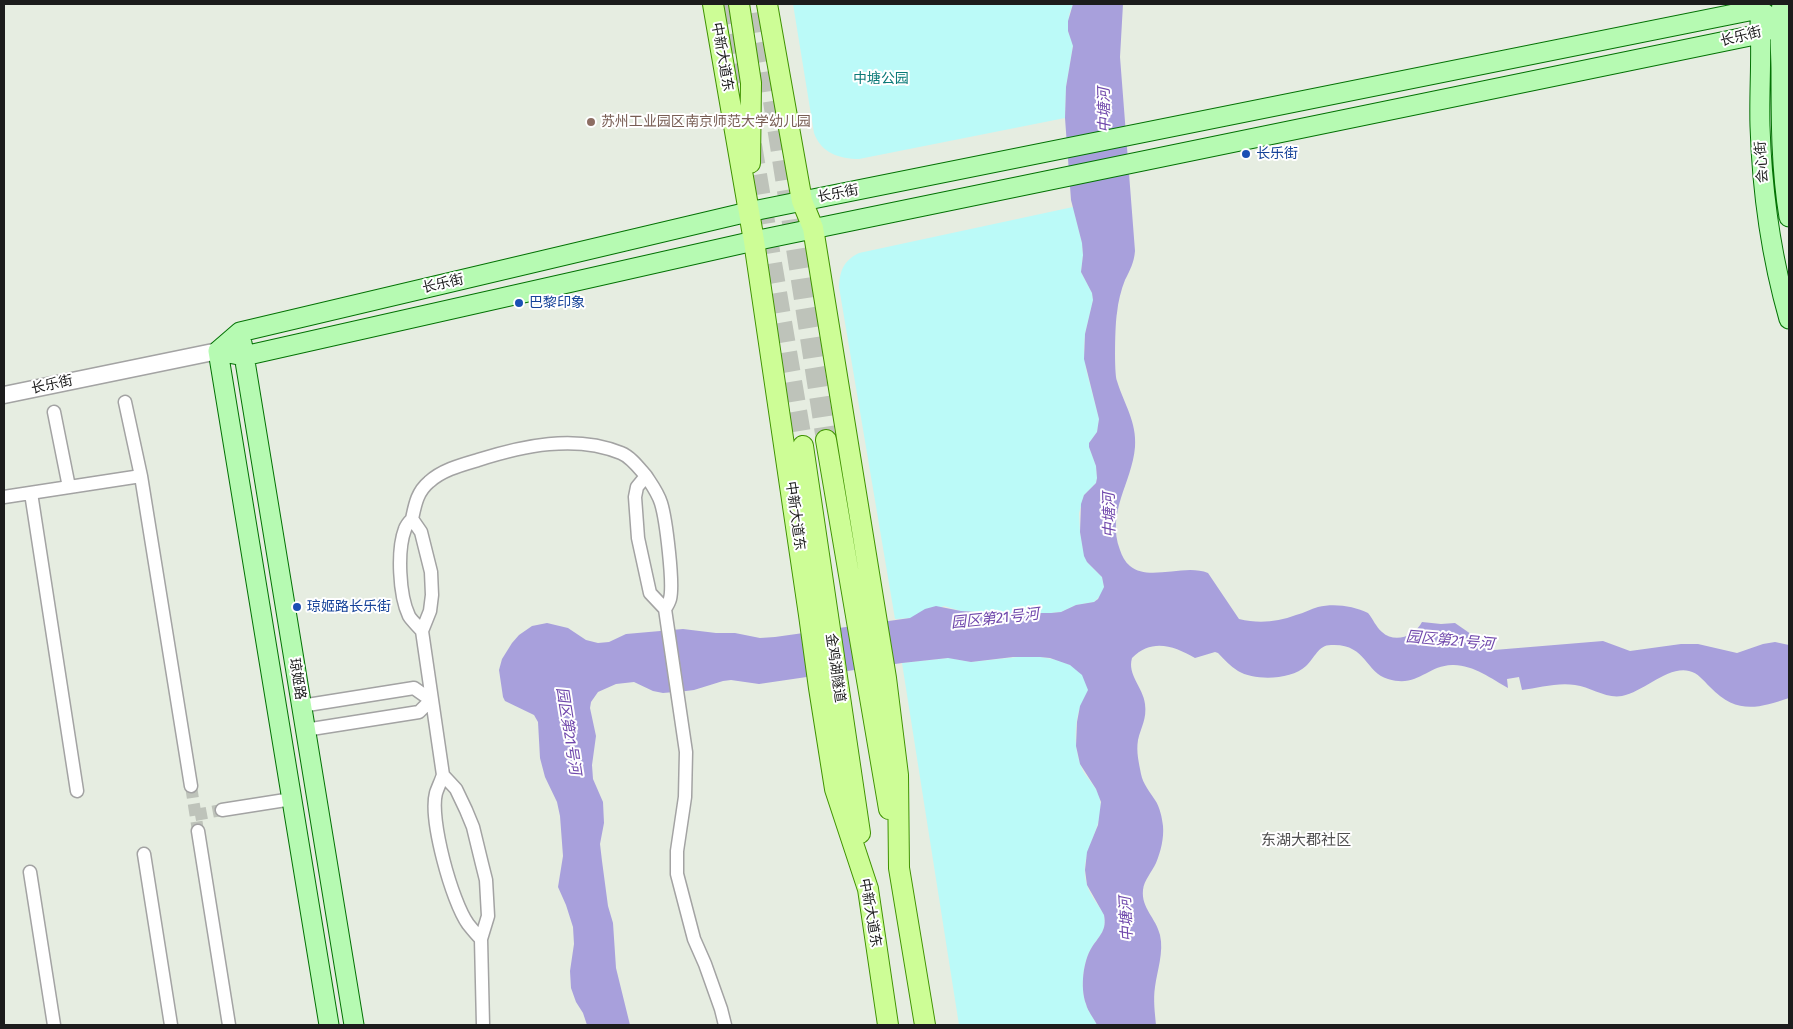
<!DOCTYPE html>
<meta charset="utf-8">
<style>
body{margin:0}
#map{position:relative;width:1793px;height:1029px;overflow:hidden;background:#e6ede1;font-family:"Fira Sans",sans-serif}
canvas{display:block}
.frame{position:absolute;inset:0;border:5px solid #1c1c1c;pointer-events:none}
</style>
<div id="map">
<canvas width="1793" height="1029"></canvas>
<div class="frame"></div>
</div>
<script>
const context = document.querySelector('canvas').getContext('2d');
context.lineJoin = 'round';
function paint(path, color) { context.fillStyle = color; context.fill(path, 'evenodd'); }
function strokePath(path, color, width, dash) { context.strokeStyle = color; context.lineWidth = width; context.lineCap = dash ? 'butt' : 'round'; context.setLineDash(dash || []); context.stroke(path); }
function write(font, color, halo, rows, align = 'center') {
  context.font = font + ' "Fira Sans","Noto Sans SC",sans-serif'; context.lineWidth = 4; context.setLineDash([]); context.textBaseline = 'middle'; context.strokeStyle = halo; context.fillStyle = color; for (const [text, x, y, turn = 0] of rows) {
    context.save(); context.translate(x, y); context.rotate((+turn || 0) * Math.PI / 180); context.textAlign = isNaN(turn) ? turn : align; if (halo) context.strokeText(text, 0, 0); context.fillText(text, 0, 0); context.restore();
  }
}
const park = new Path2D(`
 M793,4h280l-4,11 -1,16 5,14 -7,42 -1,31 -206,41c-19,0 -38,-6 -45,-26z
 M1073,207l9,36 1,12 -2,17 11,21 1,7 -8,34 -1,16 2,19 13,50 -2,13 -8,11v4l7,19 1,12 -1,5 -12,12 -5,18 1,19 3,17 4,13 15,15 2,10 -2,7 -8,8 -18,3 -15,7 -10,1h-60l-30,-2 -17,-5 -32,12 -17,1 -56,-332c1,-16 4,-26 20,-34z
 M1027,656c20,1 61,6 61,34 0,7 -6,12 -8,17 -4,12 -5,27 -4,38 1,8 3,18 7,26 6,10 15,17 17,29 5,29 -23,52 -13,85 3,11 12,20 17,30 3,15 -4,20 -12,32 -9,14 -12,41 -6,57 2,8 8,14 11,21h-138l-57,-362 47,-5 22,4z`);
const water = new Path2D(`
 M1073,4h50l-3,53 15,194c-1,12 -5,19 -10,29 -4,10 -7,22 -8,33 -2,10 -3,60 0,68 7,23 20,41 18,66 -3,36 -29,65 -15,103 2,6 5,12 10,16 19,16 55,-3 78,7l31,46c20,5 38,3 57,-4 8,-2 15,-6 22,-8 16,-4 36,-1 50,6 5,6 8,14 14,19 13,12 33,4 40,-10l19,2 14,-1 39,27 109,-9 27,10 51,-7h17l39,9 26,-9 12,-2 14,3v53c-32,11 -53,16 -79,-11 -7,-7 -12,-14 -21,-16 -22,-5 -45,21 -67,25 -16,3 -31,-9 -47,-11 -17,-3 -37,3 -53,5l-3,-13 -12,2 1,9c-16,-9 -36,-24 -56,-23 -26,1 -34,23 -64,14 -23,-7 -22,-36 -57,-34 -13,0 -16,13 -25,21 -15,14 -51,15 -68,5 -8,-5 -14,-12 -20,-18l-3,-1 -20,6c-21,-12 -43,-20 -63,0 -5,17 11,29 13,46 2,15 -4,23 -7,36 -2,12 1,23 3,34 2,10 9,18 14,26 5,7 7,18 8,26 1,12 -2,25 -7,37 -4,9 -12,17 -13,27 -2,18 13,28 17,45 4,17 -3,36 -5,52 -2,13 0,26 1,38h-59c-3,-7 -9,-13 -11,-21 -6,-16 -3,-43 6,-57 8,-12 15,-17 12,-32l-17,-30 -2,-15 2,-18 11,-27 3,-23 -5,-13 -16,-25 -4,-18 1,-24 3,-16 8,-16 -6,-15 -12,-10 -20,-7 -10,-1h-27l-42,5 -23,-4 -46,5 -143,21 -28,-4 -8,1 -29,9 -8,1 -23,2 -10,-2 -19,-9 -18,2 -18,8 -7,10 -1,6 6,28 -4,29 1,14 10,23 1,21 -4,21 2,17 6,45 5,17 3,45 14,57h-43l-4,-12 -7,-11 -5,-14 -1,-17 4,-27 -1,-17 -7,-22 -8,-18 5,-31 -3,-40 -3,-14 -12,-25 -5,-19 -2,-36 -4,-7 -29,-14 -2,-4 -4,-27 3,-11 10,-16 7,-8 13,-9 15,-3 21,5 18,12 12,3 11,-1 17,-8 57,-5 33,4h19l25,5 15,-1 135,-19 15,-9 11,-3 25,5 30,2h60l10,-1 15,-7 18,-3 4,-3 6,-12 -2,-10 -15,-15 -3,-6 -4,-24 1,-28 3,-9 12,-12 1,-5 -1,-12 -7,-19v-4l8,-11 2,-13 -15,-60 1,-25 8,-34 -1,-7 -11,-21 2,-17 -1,-12 -11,-43 -6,-82 1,-31 7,-41 -5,-15v-10z`);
const minorTunnel = new Path2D(`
 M191,786l7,45
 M195,815l27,-5`);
const primaryTunnel = new Path2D(`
 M728,4l14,80
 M759,12l67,428
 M752,145l51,301`);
const minor = new Path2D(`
 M125,402l16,74
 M54,412l15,75
 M31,493l46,298
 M4,497l137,-21 50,310
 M412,519c3,-14 5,-27 17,-37 13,-12 32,-17 49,-22 44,-14 97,-26 143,-7 10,4 18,15 25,23l-9,11 -2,10 3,41 12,55 15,16c2,-3 4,-6 5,-10 4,-15 -4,-80 -9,-96 -3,-10 -9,-18 -15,-27
 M665,609l21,143 -1,45 -8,54v23l17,65 11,25 16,45 4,16
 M422,631c-4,-5 -10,-10 -13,-15 -10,-21 -12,-66 -4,-87 1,-3 4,-7 7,-10l9,13 10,40 1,23 -2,16 -8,20 21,144c-2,6 -5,12 -7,18 -7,26 16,109 32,131 4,5 8,10 13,15l7,-23 -2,-36 -4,-16 -9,-37 -7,-17 -10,-21 -13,-14
 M301,706l113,-18 17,12 -12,12 -114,18
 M222,810l70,-11
 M198,831l31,194
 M144,854l27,171
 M30,872l24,153
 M481,939l2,86`);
const tertiary = new Path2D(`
 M4,395l214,-44`);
const secondary = new Path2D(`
 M1782,4c-4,25 -1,43 -1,68 0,48 0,97 8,145
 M1760,23c2,34 -1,69 0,103 2,65 11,130 29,193
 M242,343l112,682
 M218,351l22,-19 508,-120 1011,-203 20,15
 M218,351l26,5 510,-115 1006,-207 19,-10
 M218,351l111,674`);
const primary = new Path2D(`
 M713,4l41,237 55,374 10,73 16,101 33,100 20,136
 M739,4l12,79 -1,80
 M767,4l35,197 11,27 73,450 12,97 1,93 26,157
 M826,440l63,369
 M803,446l57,387`);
const markers = [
 [591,122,5,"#8d6e63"],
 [1246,154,5,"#1a4fb4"],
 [519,303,5,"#1a4fb4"],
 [297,607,5,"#1a4fb4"]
];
const streetNames = [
 ["长乐街",1741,37,-14],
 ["中新大道东",722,57,80],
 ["会心街",1762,162,-94],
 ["长乐街",838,194,-11],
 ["长乐街",443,284,-13],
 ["长乐街",52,385,-12],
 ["中新大道东",795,516,82],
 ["金鸡湖隧道",835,668,82],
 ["琼姬路",297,679,81],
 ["中新大道东",870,913,80]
];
const parkNames = [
 ["中塘公园",881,79]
];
const educationNames = [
 ["苏州工业园区南京师范大学幼儿园",601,122]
];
const transitNames = [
 ["长乐街",1256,154],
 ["巴黎印象",529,303],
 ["琼姬路长乐街",307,607]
];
const waterNames = [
 ["中塘河",1105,110,-91],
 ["中塘河",1110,515,-91],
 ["园区第21号河",995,619,-6],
 ["园区第21号河",1450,641,5],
 ["园区第21号河",568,731,81],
 ["中塘河",1127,919,-93]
];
const neighbourhoodNames = [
 ["东湖大郡社区",1306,841]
];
paint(park, '#bbfaf8');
paint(water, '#a8a0dc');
strokePath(minorTunnel, '#bec3ba', 12, [12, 6]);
strokePath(primaryTunnel, '#bec3ba', 20, [20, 10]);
strokePath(minor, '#a3a3a3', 15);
strokePath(tertiary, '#a3a3a3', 19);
strokePath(secondary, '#037204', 21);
strokePath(primary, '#3f9300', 22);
strokePath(minor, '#fff', 12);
strokePath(tertiary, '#fff', 16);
strokePath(secondary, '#b6fab2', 19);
strokePath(primary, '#cdfd96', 20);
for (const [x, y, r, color] of markers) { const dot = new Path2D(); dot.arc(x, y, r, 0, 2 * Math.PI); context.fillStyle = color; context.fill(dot); strokePath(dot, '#fff', 2); }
write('14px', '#1c1c1c', '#fff', streetNames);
write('14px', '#0a7a78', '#fff', parkNames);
write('14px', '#785e54', '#fff', educationNames, 'left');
write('14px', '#164399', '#fff', transitNames, 'left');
write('italic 15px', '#7048ac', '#fff', waterNames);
write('15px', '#4f4f4f', '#fff', neighbourhoodNames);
</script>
